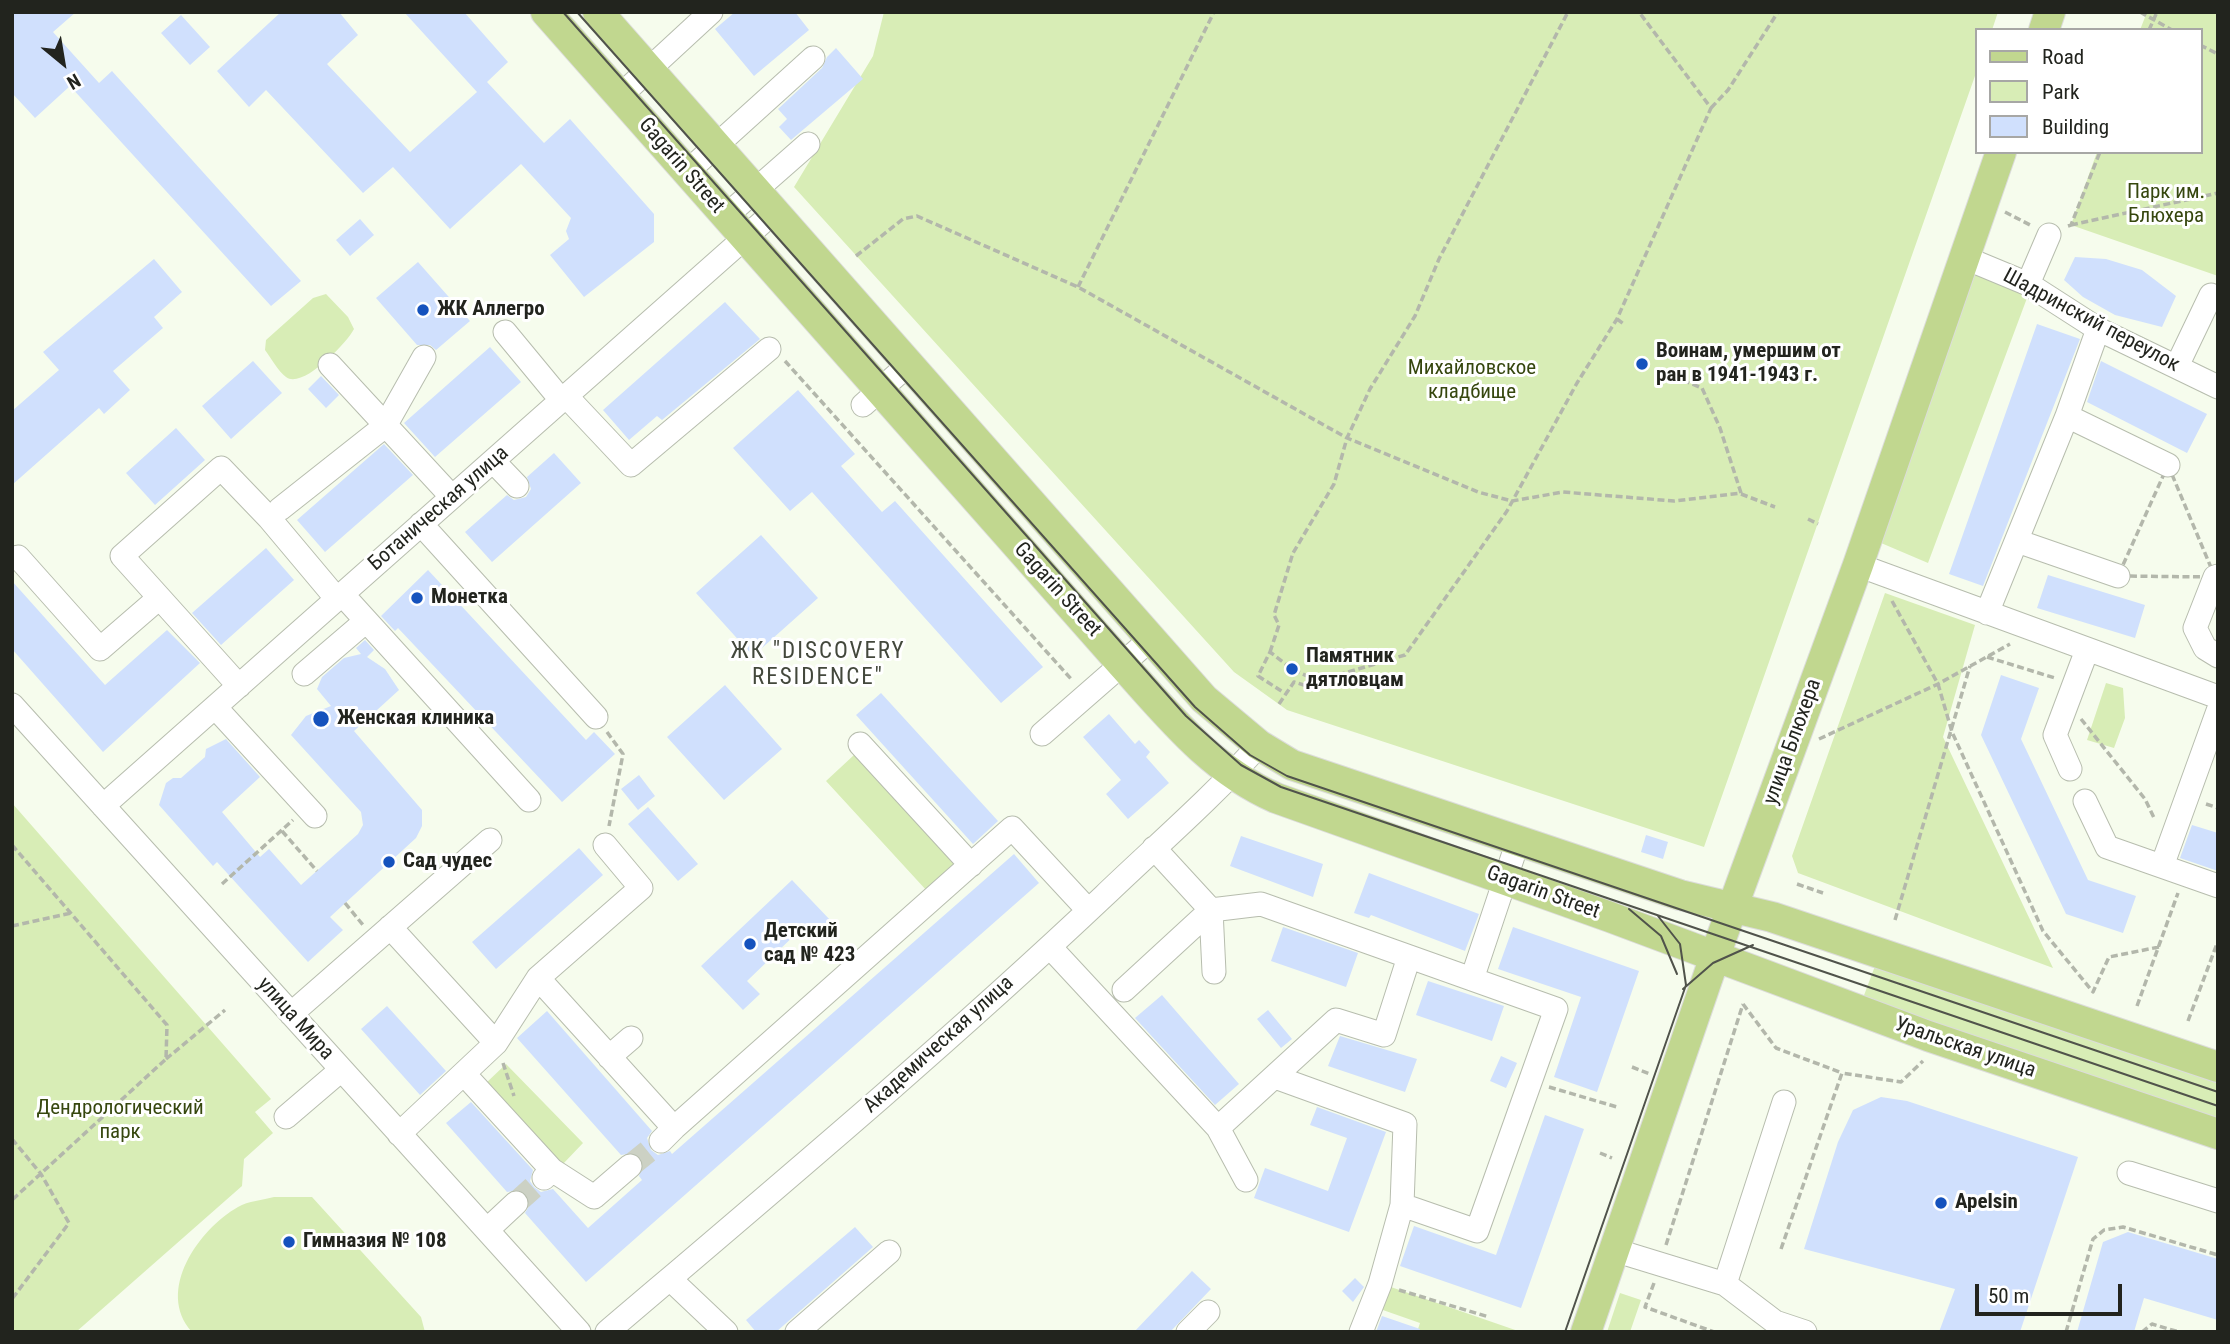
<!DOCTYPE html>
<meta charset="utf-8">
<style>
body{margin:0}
#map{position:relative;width:2230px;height:1344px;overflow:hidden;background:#f6fced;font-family:"Roboto Condensed",sans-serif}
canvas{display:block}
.frame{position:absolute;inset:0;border:14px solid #22241e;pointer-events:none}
.legend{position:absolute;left:1975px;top:28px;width:228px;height:126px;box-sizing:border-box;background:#fff;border:2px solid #a7a7a5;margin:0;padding:9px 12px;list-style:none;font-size:21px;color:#22241e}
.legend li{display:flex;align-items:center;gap:14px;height:35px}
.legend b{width:35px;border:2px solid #a7a7a5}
.north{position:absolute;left:28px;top:28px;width:70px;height:70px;-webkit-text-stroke:5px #fff;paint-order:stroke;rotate:150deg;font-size:19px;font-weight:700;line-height:28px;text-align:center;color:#22241e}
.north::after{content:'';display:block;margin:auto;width:24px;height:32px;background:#22241e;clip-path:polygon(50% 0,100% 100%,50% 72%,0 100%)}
.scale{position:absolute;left:1975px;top:1284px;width:147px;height:32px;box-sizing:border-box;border:4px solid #22241e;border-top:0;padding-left:9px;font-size:21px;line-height:24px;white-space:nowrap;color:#22241e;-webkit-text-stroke:5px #fff;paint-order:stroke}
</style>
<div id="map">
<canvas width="2230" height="1344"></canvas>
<div class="frame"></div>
<ul class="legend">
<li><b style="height:9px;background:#c1d78f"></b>Road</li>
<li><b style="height:19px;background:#d8edb6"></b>Park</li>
<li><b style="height:19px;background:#d0e0fd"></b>Building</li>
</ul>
<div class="north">N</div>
<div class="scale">50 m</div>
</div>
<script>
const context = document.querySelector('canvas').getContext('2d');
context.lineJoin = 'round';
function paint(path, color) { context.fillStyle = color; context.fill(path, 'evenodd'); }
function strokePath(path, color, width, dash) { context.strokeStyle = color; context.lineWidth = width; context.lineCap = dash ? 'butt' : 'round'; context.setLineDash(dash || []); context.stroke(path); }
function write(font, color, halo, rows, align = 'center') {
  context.font = font + ' "Roboto Condensed",sans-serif'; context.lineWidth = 6; context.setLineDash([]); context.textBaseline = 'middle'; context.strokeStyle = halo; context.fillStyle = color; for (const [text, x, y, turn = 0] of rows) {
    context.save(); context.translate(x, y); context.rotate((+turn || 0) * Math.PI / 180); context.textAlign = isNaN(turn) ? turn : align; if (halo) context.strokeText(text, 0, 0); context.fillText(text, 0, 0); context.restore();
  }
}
const green = new Path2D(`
 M884,12h1114l-6,18h-16v43l-272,774 -417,-137 -53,-38 -440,-485 79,-131z
 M2147,12h71v264l-147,-51 26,-73h103v-122h-60z
 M1974,269l56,21 -102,273 -54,-23z
 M326,294l22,23 6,12c-7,14 -52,61 -68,48 -8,-6 -15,-19 -21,-27l1,-10 47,-42z
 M1885,593l90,32 -32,112 110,231 -255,-95 -6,-17z
 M2106,683l17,5 2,30 -11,30 -27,-8z
 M854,755l101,110 -28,26 -101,-110z
 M12,803l259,296 -16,13 18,21 -29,26 -2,27 -166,146h-64z
 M1875,966l343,116v36l-355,-120z
 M506,1064l77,79 -20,21 -78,-80z
 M274,1197h38l109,120 4,15h-233c-37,-41 7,-103 46,-125 10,-6 25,-7 36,-10z
 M1388,1286l133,46h-104l3,-9 -40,-14z
 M1620,1293l21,7 -11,32h-23z`);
const building = new Path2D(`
 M12,12h64l-23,20 46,51 13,-12 189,210 -30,25 -201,-220 -35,32 -23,-25z
 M281,12h58l19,23 -31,29 83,88 67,-60 -73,-80h60l44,50 -21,20 57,61 26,-24 84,95v28l-70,55 -34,-42 19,-16 -3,-8 5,-13 -50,-54 -71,65 -57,-62 -30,26 -97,-103 -17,17 -32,-36z
 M735,12h60l14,18 -55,46 -39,-47z
 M181,15l29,32 -20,18 -29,-32z
 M836,48l27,31 -72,61 -12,-13 8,-8 -9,-10 44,-41 5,-11z
 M360,219l14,16 -24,21 -14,-16z
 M2075,257l31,2 36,11 34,26 -14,31 -47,-12 -32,-18 -19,-17z
 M154,259l28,33 -28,25 9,11 -50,43 17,19 -26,24 -5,-6 -87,77v-74l47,-41 -16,-18z
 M418,262l52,59 -34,29 -6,-5h-13l-41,-47z
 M725,302l35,37 -98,81 -5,-4 -28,24 -26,-30z
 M2037,324l43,15 -97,247 -34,-12z
 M490,347l31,35 -86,75 -31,-34z
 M253,361l29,32 -51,46 -29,-33z
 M2101,361l106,53 -20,39 -100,-51z
 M321,376l18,19 -13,13 -18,-19z
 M798,390l57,64 -14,12 41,46 13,-11 148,166 -42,36 -189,-211 -22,19 -57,-63z
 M176,428l29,32 -50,45 -29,-32z
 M384,444l29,31 -88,77 -28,-32z
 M554,453l27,30 -89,79 -27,-30 42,-37 7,5 12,-3 5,-8 -4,-12z
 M761,535l57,63 -65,58 -57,-63z
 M266,548l28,32 -73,65 -29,-32z
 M428,570l158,170 8,-8 21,22 -53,48 -164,-174 -3,3 -14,-15z
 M2048,575l97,30 -10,33 -98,-30z
 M12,581l93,104 62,-55 33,33 -97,89 -91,-103z
 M365,640l9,10 -7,7 18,12 14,21 -45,41 68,79v16l-6,12 -86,79 13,13 -35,32 -91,-100 -4,4 -54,-61 7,-22 7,-5h8l24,-21 1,-8 20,-10 34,38 -38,35 38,45 9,-8 32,36 57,-51 5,-9 -2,-13 -70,-77 15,-19 25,-10 -14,-17 5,-12 22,-19 17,-4 -5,-6z
 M2001,675l38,13 -18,51 67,141 48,16 -13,37 -57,-19 -85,-179z
 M725,685l57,64 -58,51 -57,-63z
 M881,693l117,128 -25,23 -117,-129z
 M1109,714l26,30 4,-4 11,12 -4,5 23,26 -41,36 -22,-25 15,-14 -38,-43z
 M639,775l16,21 -17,14 -17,-21z
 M648,807l50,57 -20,17 -50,-57z
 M2192,825l26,8v38l-38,-13z
 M1646,835l22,7 -5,17 -22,-7z
 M1241,836l82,28 -10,33 -83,-31z
 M579,848l24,27 -107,94 -24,-27z
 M1014,854l25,29 -453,399 -61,-69 4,-7 -2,-12 -8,-4 -12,2 -61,-69 25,-21 62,68 -3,11 4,6 7,5 12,-3 35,39 54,-48 -3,-4 5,-13 -10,-10 -13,2 -104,-117 30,-27 105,120 -5,7 4,12 7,5 12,-4 2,3z
 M1369,873l110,41 -14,37 -94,-36 -2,3 -15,-5z
 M792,880l40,42 -19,18 -11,-12 -55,53 13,13 -17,16 -42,-44z
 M1283,927l75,26 -12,34 -75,-26z
 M1513,927l126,44 -42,121 -43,-15 27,-80 -83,-28z
 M1428,981l76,25 -12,35 -76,-26z
 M1162,995l77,89 -24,21 -80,-87z
 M387,1006l59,65 -26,24 -59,-66z
 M1268,1010l24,29 -11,9 -24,-29z
 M1340,1036l77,23 -12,33 -77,-26z
 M1501,1056l16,7 -11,25 -16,-7z
 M1881,1097l26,4 171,56 -58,175h-81l16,-43 -151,-40 34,-107 15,-32z
 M1317,1107l69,25 -37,100 -95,-34 11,-30 63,23 19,-53 -37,-13z
 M1545,1115l39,14 -63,179 -121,-42 14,-40 82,29z
 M855,1227l18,20 -97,85h-20l-10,-12z
 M2128,1232l90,27v61l-74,-22 -10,34h-57l26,-90z
 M1192,1271l19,18 -41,43h-36z
 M1355,1278l9,9 -11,15 -11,-11z
 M1382,1316l38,13 -1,3h-43z`);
const minorTunnel = new Path2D(`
 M630,1166l31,-25
 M516,1203l28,-25`);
const path = new Path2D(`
 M2140,12l32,18
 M2149,30l8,-18
 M2200,45l18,9
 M1711,108l17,-18 50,-78
 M2005,212l27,14
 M2071,225l147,-32
 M2068,226l3,-1 29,-73
 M856,256l47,-37 14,-3 161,71 269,151 131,54 34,9 51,-9 111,9 67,-8 -21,-65 -18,-40 -34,-14
 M1078,287l136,-275
 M1617,319l8,6
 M785,361l287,319
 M2168,465l47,112 -97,-1z
 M1741,494l34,13
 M1808,519l10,5
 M1892,601l46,83 14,48 91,199 50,61 16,-35 50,-10
 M1270,652l9,-27 -5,-10 19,-62 41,-69 13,-46 23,-49 45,-73 24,-57 129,-247
 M1987,657l68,21
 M1318,681l87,-26 102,-144 70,-128 40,-64 94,-211 -72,-96
 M1279,704l15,-22 16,5 8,-6 -26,-12 -22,-17 -12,24 28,18
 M2081,719l64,80 10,21
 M607,732l16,22 -14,72
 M1819,739l119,-55 72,-40
 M2206,804l12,4
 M282,831l35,40
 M12,845l155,180 -1,34 -154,141
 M222,884l71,-64
 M1797,884l26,9
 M345,903l18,22
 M1895,920l75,-254
 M12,926l59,-13
 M1743,1004l33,44 66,25
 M2137,1006l41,-113
 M2188,1021l30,-80
 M166,1059l59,-49
 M503,1063l11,33
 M1632,1067l18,7
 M1549,1087l68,20
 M12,1139l29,35 28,49 -57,76
 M1600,1153l12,5
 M1666,1245l77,-241
 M1781,1249l61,-176 59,9 22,-21
 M1654,1283l-9,24 69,25
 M1399,1290l90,27
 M2066,1332l27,-93 11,-9 19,-3 95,28
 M2142,1332l10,-8 27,8`);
const minor = new Path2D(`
 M620,96l91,-84
 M687,172l126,-114
 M726,216l82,-72
 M1963,257l65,27 70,45 120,58
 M2028,284l21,-49
 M505,332l57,69
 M330,365l122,132
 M2177,366l34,-71
 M566,396l65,69 138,-116
 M863,405l46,-41
 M2067,416l101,49
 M493,461l24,25
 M280,509l105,-83 39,-69
 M421,524l175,193
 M2017,541l101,35
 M18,557l82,92 59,-51
 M1858,565l360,132
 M2218,576l-3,1 -20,51 10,20 13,8
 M342,594l187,206
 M1987,613l80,-197 31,-87
 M304,674l62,-53
 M239,686l-117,-130 99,-88 48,50 68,81
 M12,705l567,627
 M215,707l100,109
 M1042,734l110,-96
 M860,744l111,121
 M2070,769l-15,-34 32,-85
 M2085,801l22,46 111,39
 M103,806l671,-594
 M1154,848l57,62 3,62
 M2162,866l56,-155
 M390,927l106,116
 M1050,947l168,181 118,-108 48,15 25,-78
 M538,978l136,150 -13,13
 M1472,979l46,-138
 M1124,990l87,-80 50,-6 295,105 -79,222 -75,-26 -22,79 -19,48
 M291,1014l199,-174
 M609,1057l22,-19
 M465,1075l87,95
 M1275,1077l130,47 -3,81
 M286,1117l55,-47
 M674,1128l338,-300 76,82
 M1218,1128l28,52
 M399,1134l97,-91 42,-65 103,-90 -36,-43
 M2129,1173l89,28
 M544,1178l8,-8 42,27 36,-31
 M487,1230l29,-27
 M1614,1250l111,34 50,38 30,10
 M670,1279l56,53
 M1725,1284l59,-182
 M607,1332c168,-143 337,-285 497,-436 52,-50 107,-97 155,-151
 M797,1332l92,-80
 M1188,1332l20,-20`);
const major = new Path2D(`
 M546,12l576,652c47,52 88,105 154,134l334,119 318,119 290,98
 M598,12l606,687 55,46 33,20 388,130 92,22 446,150
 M2044,30l6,-18
 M1586,1332l136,-396 136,-371 143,-413`);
const tram = new Path2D(`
 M563,12l623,704 55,49 40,22 937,319
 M577,12l618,695 55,48 37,21 931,316
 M1629,909l32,27 16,38
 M1683,989l30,-26 40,-18
 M1565,1332l121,-347 -6,-41 -22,-28`);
const markers = [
 [423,310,7,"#1552bd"],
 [1642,364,7,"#1552bd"],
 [417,598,7,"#1552bd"],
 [1292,669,7,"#1552bd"],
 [321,719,9,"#1552bd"],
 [389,862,7,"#1552bd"],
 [750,944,7,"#1552bd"],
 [1941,1203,7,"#1552bd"],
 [289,1242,7,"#1552bd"]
];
const streetNames = [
 ["Gagarin Street",681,166,49],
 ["Шадринский переулок",2091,321,28],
 ["Ботаническая улица",439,509,-41],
 ["Gagarin Street",1057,590,48],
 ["улица Блюхера",1793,742,-70],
 ["Gagarin Street",1543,893,20],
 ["улица Мира",295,1019,48],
 ["Академическая улица",939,1045,-42],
 ["Уральская улица",1965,1048,19]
];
const parkNames = [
 ["Парк им.",2166,193],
 ["Блюхера",2166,217],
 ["Михайловское",1472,369],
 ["кладбище",1472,393],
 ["Дендрологический",120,1109],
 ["парк",120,1133]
];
const poiNames = [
 ["ЖК Аллегро",437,310],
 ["Воинам, умершим от",1656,352],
 ["ран в 1941-1943 г.",1656,376],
 ["Монетка",431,598],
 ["Памятник",1306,657],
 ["дятловцам",1306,681],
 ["Женская клиника",337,719],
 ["Сад чудес",403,862],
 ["Детский",764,932],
 ["сад № 423",764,956],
 ["Apelsin",1955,1203],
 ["Гимназия № 108",303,1242]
];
const neighbourhoodNames = [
 ["ЖК \"DISCOVERY",818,652],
 ["RESIDENCE\"",818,678]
];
paint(green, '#d8edb6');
paint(building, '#d0e0fd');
strokePath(minorTunnel, '#ccd1c4', 23, [23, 11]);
strokePath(minor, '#b7bdae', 25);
strokePath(major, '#dcdcdb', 32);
strokePath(path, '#b3b7ab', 3.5, [7, 3.5]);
strokePath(minor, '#fff', 23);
strokePath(major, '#c1d78f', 30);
strokePath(tram, '#50534b', 2);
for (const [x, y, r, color] of markers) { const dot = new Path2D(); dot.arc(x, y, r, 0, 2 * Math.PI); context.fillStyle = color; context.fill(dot); strokePath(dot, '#fff', 2.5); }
write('21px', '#22241e', '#fff', streetNames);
write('21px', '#36470e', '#fff', parkNames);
write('bold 21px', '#22241e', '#fff', poiNames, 'left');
context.letterSpacing = '2px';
write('23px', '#43483c', '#fff', neighbourhoodNames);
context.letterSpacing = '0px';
</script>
